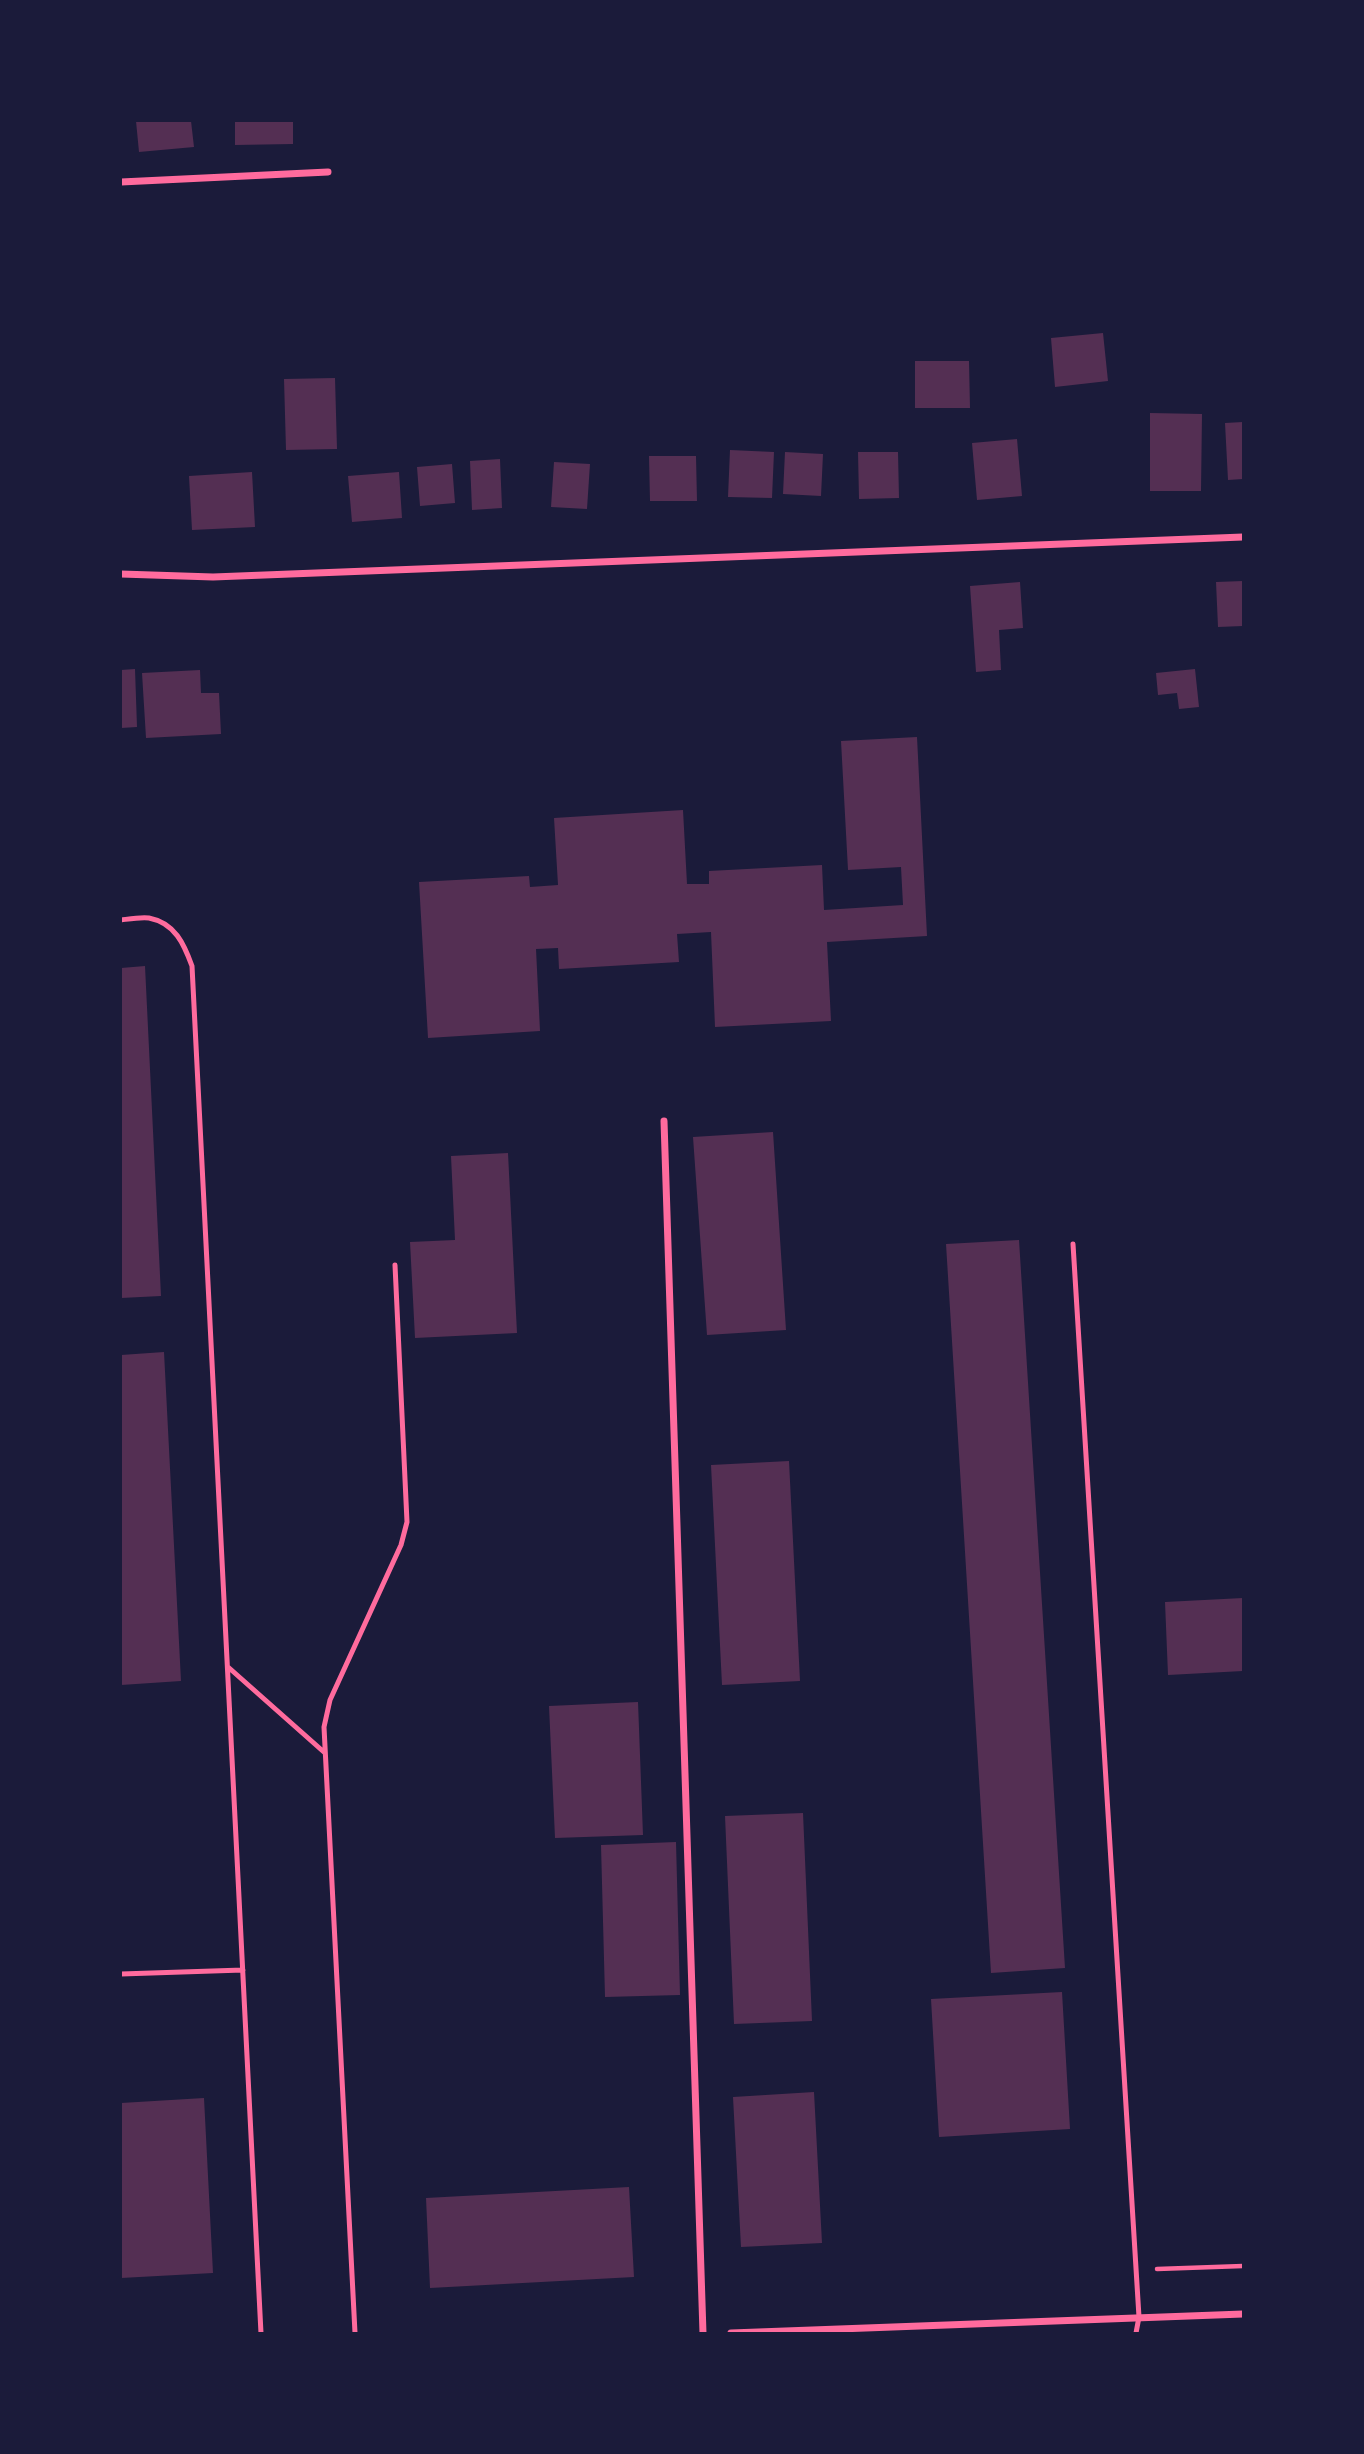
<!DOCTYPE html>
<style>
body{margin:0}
#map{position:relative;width:1364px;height:2454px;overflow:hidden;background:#1b1b3a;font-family:Literata,serif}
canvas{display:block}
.frame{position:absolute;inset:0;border:122px solid #1b1b3a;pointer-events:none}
</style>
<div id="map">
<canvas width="1364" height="2454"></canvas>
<div class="frame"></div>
</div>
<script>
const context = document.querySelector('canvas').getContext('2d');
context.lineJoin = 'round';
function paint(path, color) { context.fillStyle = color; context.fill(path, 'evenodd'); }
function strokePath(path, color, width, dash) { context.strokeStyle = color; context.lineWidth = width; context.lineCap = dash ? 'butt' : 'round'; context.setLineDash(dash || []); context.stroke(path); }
const building = new Path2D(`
 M136,121h55l3,26 -55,5z
 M235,121h58v23l-58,1z
 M1103,333l5,48 -53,6 -4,-49z
 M915,361h54l1,47h-55z
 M335,378l2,71 -51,1 -2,-71z
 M1150,413l52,1 -1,77h-51z
 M1243,422v57l-15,1 -3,-57z
 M1017,439l5,57 -45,4 -5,-57z
 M730,450l44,2 -2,46 -44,-1z
 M785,452l38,2 -2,42 -38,-2z
 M858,452h40l1,46 -40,1z
 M649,456h47l1,45h-47z
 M500,459l2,49 -30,2 -2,-49z
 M554,462l36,2 -3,45 -36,-2z
 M452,464l3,39 -35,3 -3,-39z
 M252,472l3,55 -63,3 -3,-54z
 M399,472l3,46 -50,4 -4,-46z
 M1243,581v45l-25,1 -2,-45z
 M1020,582l3,46 -24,2 2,40 -25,2 -6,-86z
 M135,669l2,58 -16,1v-58z
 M1195,669l4,38 -20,2 -2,-16 -19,2 -2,-22z
 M200,670l1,23h18l2,41 -75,4 -4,-65z
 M917,737l10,199 -100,6 4,79 -116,6 -4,-95 -34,2 2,28 -120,7 -1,-21 -22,1 4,82 -112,7 -9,-156 110,-6 1,11 28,-2 -4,-67 129,-8 4,74h22v-13l113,-6 2,45 79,-5 -2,-38 -53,3 -7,-129z
 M145,966l16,330 -40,2v-330z
 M773,1132l13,198 -79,5 -14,-198z
 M508,1153l9,180 -102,5 -5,-96 45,-2 -4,-84z
 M1019,1240l46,728 -74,5 -45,-729z
 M164,1352l17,329 -60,4v-330z
 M789,1461l11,220 -78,4 -11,-220z
 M1243,1598v73l-75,4 -3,-73z
 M638,1702l5,133 -88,3 -6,-132z
 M803,1813l9,208 -78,3 -9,-208z
 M676,1842l4,153 -75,2 -4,-152z
 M1062,1992l8,137 -131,8 -8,-138z
 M814,2092l8,151 -81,4 -8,-150z
 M204,2098l9,175 -92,5v-175z
 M629,2187l5,90 -204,11 -4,-90z`);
const path = new Path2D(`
 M1157,2269l86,-3`);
const service = new Path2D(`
 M121,920c8,-1 19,-3 28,-2 26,5 35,26 43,48l69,1367
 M1073,1244l66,1073 -3,16
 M228,1667l97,86
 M121,1974l122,-4
 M355,2333l-31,-606 6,-27 71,-155 6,-23 -12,-257`);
const minor = new Path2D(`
 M121,182l207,-10
 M121,574l92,3 1030,-40
 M664,1121l39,1212
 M731,2333l512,-19`);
paint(building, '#542f53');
strokePath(path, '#ff6b9d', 4.5);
strokePath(service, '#ff6b9d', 5);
strokePath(minor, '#ff6b9d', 7);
</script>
